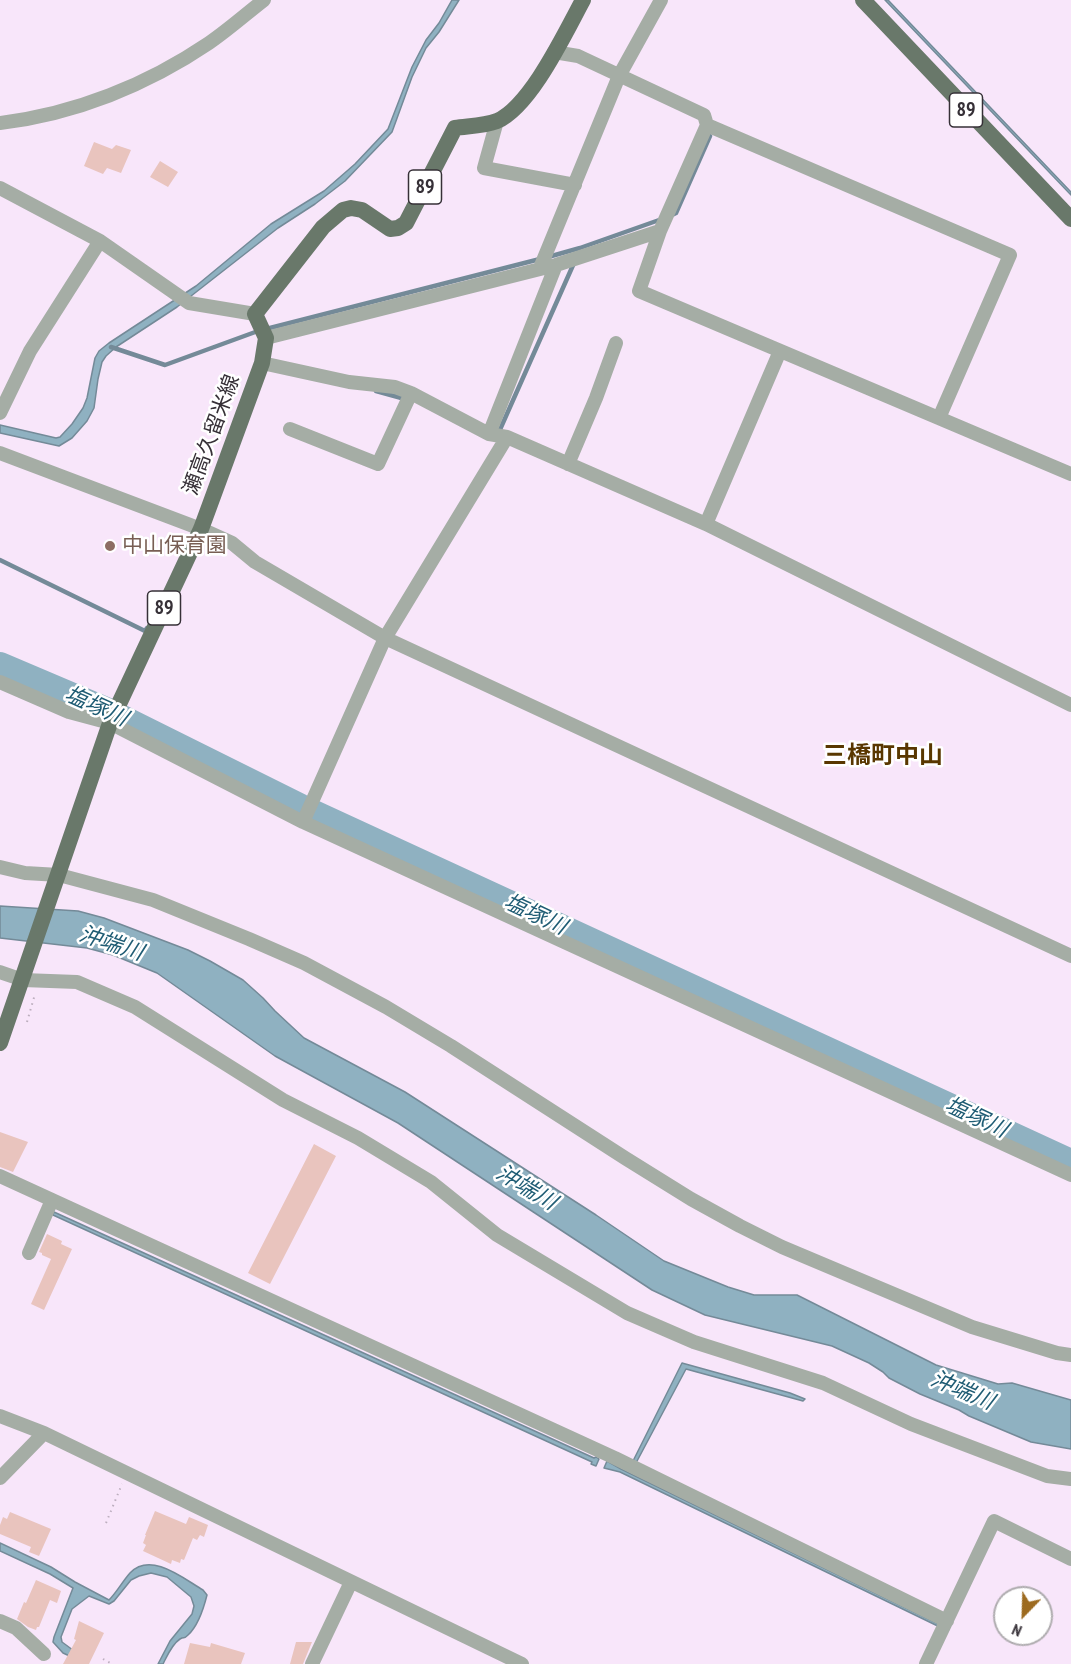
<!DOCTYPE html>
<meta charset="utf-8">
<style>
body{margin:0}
#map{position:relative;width:1071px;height:1664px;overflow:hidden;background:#f8e6fa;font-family:"PT Sans Narrow",sans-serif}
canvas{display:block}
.north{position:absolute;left:993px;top:1586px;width:60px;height:60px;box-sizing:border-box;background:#fff;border:2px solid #afacaf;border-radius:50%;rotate:203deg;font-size:16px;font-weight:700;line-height:24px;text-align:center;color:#363037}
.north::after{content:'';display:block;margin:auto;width:21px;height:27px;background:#9d6b20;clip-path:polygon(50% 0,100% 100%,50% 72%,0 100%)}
</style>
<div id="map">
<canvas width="1071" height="1664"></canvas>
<div class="north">N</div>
</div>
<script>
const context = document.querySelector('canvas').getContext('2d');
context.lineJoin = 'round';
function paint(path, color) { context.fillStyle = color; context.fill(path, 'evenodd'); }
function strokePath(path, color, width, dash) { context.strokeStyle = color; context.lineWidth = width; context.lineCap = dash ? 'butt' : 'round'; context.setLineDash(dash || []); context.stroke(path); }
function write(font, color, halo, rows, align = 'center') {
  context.font = font + ' "PT Sans Narrow","Noto Sans JP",sans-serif'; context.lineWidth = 5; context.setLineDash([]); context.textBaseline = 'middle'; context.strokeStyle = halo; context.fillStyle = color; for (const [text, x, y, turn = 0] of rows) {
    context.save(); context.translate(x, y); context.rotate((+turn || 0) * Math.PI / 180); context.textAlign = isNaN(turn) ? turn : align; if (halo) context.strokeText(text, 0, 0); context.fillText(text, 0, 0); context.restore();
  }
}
const water = new Path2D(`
 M452,0h7l-20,32 -13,16 -14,29 -20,55 -47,49 -30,23 -37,24 -101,79 -61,40 -10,9 -4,6 -4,17 -4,29 -7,13 -15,17 -13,8 -59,-13v-8l56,13 4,-1 12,-13 11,-16 4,-10 8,-40 4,-7 10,-8 87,-57 75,-62 53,-33 31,-27 33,-35 24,-62 14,-27 13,-17z
 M885,0h3l183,192v3z
 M0,906l78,5 26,7 84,32 22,11 33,19 20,18 12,13 29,27 101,54 191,123 68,46 64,26 26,8h43l139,70 62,19 14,-1 59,17v49l-40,-7 -62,-26 -10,-6 -39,-16 -31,-16 -6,-6 -14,-9 -37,-17 -127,-31 -53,-25 -254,-167 -123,-67 -118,-83 -44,-18 -26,-7 -87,-10z
 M54,1212l540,246 2,-1 3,2 -3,7 -5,-2 1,-2 -539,-247z
 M682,1363l108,30 15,6 -2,2 -117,-32 -50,94 -3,-2z
 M607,1461l14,8 328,160 -1,2 -328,-159 -16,-4z
 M0,1543l51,24 24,15 34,18c8,-8 13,-18 21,-27 21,-22 54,6 73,17l4,5c-3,12 -9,31 -19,40 -5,5 -3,1 -8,4 -8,5 -13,17 -17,25h-5l12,-23 22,-27 2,-8 -3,-9 -24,-20 -16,-4 -12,3 -8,4 -17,21 -5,3 -20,-8 -17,13 -11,28 1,5 19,14 -5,3 -13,-6 -10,-11 1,-5 19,-49 -23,-14 -50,-23z`);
const stream = new Path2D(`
 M670,216l6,-3 34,-77
 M548,257l32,-9 82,-29
 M266,329l274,-70
 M111,347l54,18 93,-34
 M376,391l29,8
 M498,434l76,-171
 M0,560l145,71 2,-3`);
const river = new Path2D(`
 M0,665l106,45 195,97 770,355`);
const building = new Path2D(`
 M94,142l18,7 4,-4 15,5 -10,23 -14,-5 -4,6 -19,-8z
 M160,161l18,11 -10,15 -18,-10z
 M0,1132l28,10 -15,30 -13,-5z
 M314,1144l22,12 -66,128 -22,-11z
 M47,1234l15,7 -1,3 11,5 -28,61 -13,-6 20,-45 -9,-4v-2l-3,-1z
 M155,1511l31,13 3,-7 19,8 -4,12 -4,-2 -3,5 -4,-2 -9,22 -3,-1 -1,4 -8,-3 -1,4 -28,-13 3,-6 -3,-2 3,-8h-1z
 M10,1512l41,17 -12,27 -10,-4 2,-5 -31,-13v-9l3,-8 4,2z
 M36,1580l25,11 -4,12 -7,-3 -11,27h-2l-1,3 -8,-3 -11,-8 7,-17 2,1z
 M79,1621l25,12 -15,31h-26l13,-24 -2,-1z
 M296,1642h16l-9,22h-13z
 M190,1643l20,4 1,-4 34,10 -4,11h-57z`);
const path = new Path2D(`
 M27,1022l8,-28
 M106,1523l16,-39
 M103,1659l9,5`);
const minor = new Path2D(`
 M554,52l24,4 126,59 3,10 -47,106 -21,60 432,183
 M497,121l-13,47 91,17
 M0,123c75,-9 147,-38 209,-80 19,-13 37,-29 55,-43
 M707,125l303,130 -71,163
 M0,188l100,53 89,62 66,11
 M540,268l79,-192 42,-76
 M266,338l290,-73 104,-34
 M262,363l87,19 46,5 16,6 78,41 18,3 199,87 365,181
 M0,413l30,-62 70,-110
 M290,429l88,35 33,-71
 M489,434l67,-169
 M507,437l-122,201 -82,184 768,353
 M0,453l201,76 31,14 23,19 130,76 686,318
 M568,464l28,-66 20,-55
 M706,524l74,-173
 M0,682l69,30 41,11 193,99
 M0,867l25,6 34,2 94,25 96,39 55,24 82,44 65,39 174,112 66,41 49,27 42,21 190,80 85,26 14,2
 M0,972l23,8 54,2 58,25 148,93 75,38 73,44 66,53 130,78 67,29 129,41 88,41 136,52 24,3
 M0,1176l615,282 332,163
 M29,1253l23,-53
 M0,1416l44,17 478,231
 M0,1478l44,-45
 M0,1621l16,7 28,26
 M312,1664l39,-82
 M926,1664l68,-143 77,38`);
const major = new Path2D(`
 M863,0l208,219
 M0,1043l110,-320 91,-194 61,-166 4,-25 -11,-24 68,-87 20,-17 8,-2 11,2 28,19 8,-1 8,-5 49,-95c13,-2 29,-2 42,-7 34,-15 68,-88 86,-121`);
const markers = [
 [110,546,6,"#8d6e63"]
];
const shields = [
 [966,110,33],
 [425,187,33],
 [164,608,33]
];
const shieldNames = [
 ["89",966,110],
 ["89",425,187],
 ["89",164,608]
];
const streetNames = [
 ["瀬高久留米線",212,435,-70]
];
const educationNames = [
 ["中山保育園",122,546]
];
const waterNames = [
 ["塩塚川",96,707,24],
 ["塩塚川",535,915,25],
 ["沖端川",111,944,18],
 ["塩塚川",976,1118,25],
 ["沖端川",526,1188,31],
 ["沖端川",962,1391,23]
];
const quarterNames = [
 ["三橋町中山",883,756]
];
paint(water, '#8fb1c1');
strokePath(water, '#748a98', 1.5);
strokePath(stream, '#748a98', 4.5);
strokePath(river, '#8fb1c1', 26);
paint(building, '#e9c4be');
strokePath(path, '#bcaebe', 2, [1.5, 4.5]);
strokePath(minor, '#a5ada5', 14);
strokePath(major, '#69786a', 16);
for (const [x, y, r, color] of markers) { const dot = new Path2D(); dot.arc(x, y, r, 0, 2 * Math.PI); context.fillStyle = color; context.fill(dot); strokePath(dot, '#fff', 2); }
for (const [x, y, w] of shields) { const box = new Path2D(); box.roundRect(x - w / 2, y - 17, w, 34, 4.5); context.fillStyle = '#fff'; context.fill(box); strokePath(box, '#363037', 1.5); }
write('bold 20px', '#363037', null, shieldNames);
write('21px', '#363037', '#fff', streetNames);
write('21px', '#785e54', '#fff', educationNames, 'left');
write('italic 22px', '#1f5c74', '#fff', waterNames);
write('bold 24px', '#593700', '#fff', quarterNames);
</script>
